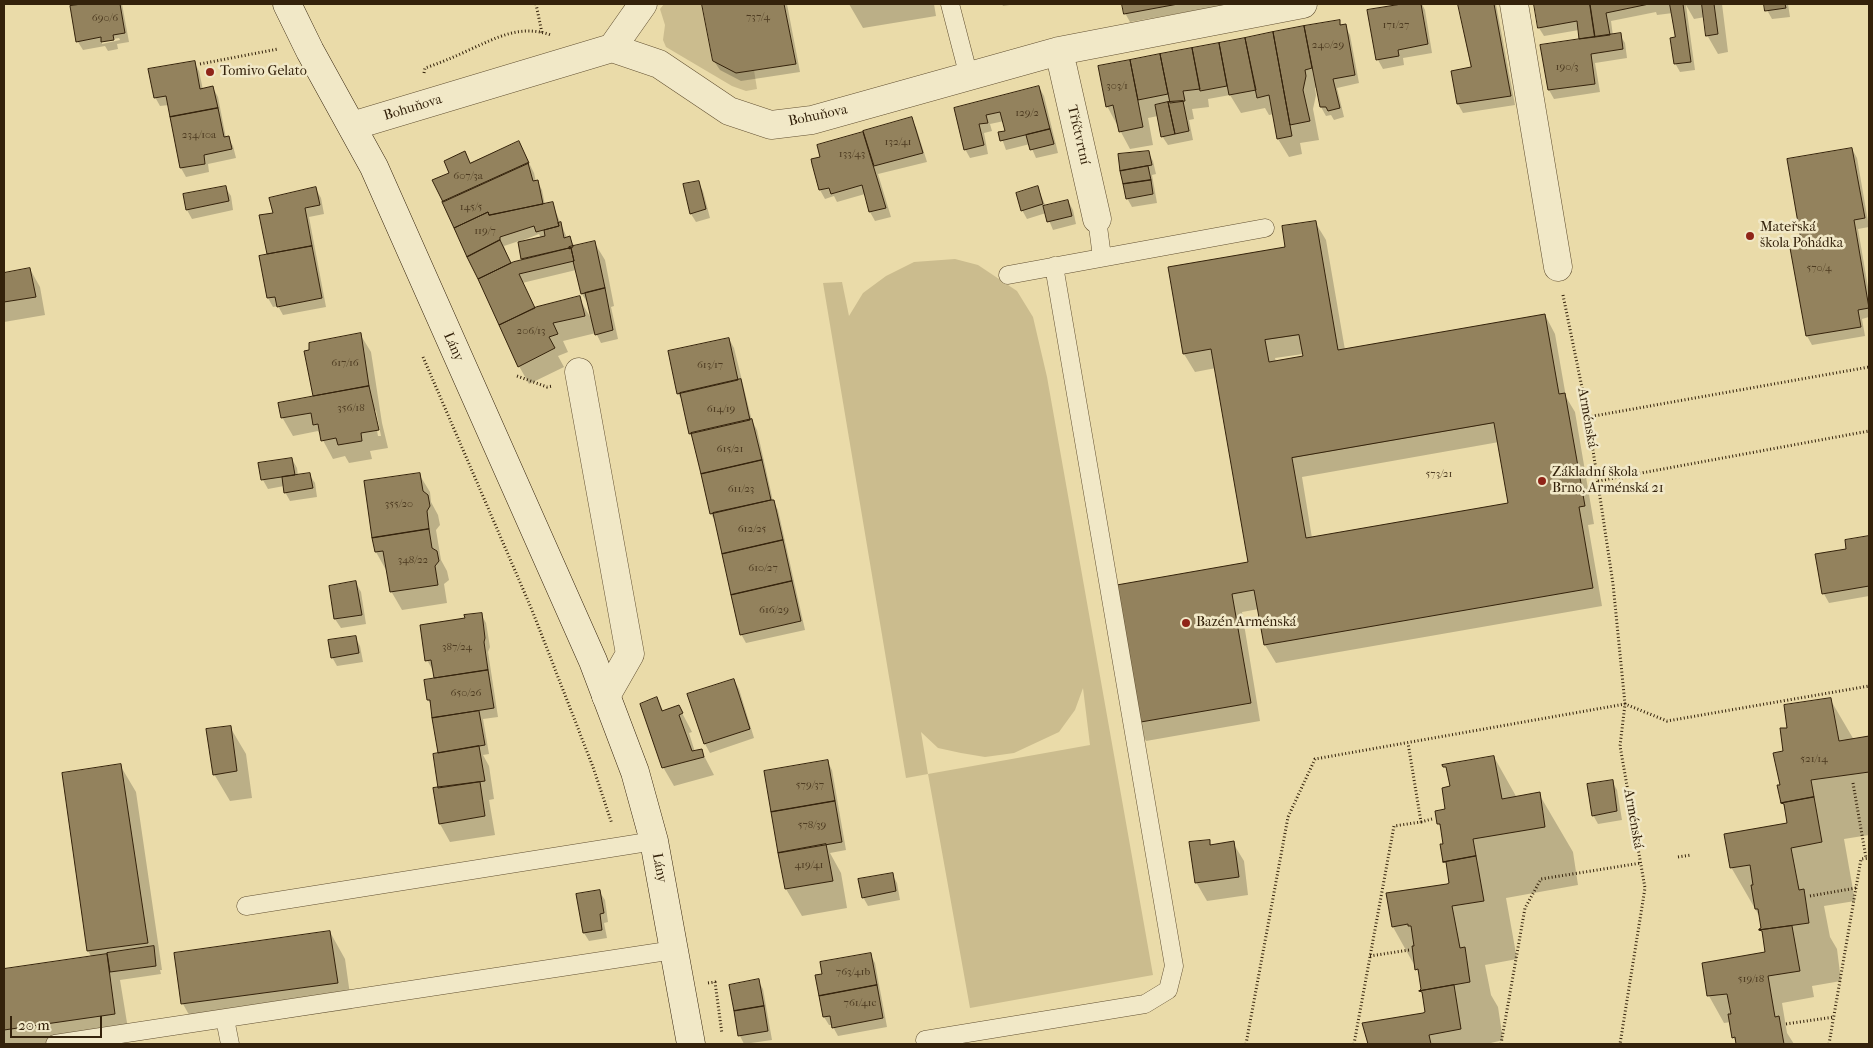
<!DOCTYPE html>
<meta charset="utf-8">
<style>
body{margin:0}
#map{position:relative;width:1873px;height:1048px;overflow:hidden;background:#eadba9;font-family:"IM FELL French Canon",serif}
canvas{display:block}
.frame{position:absolute;inset:0;border:5px solid #34220b;pointer-events:none}
.scale{position:absolute;left:10px;top:1016px;width:92px;height:22px;box-sizing:border-box;border:2px solid #34220b;border-top:0;padding-left:6px;font-size:15px;line-height:18px;white-space:nowrap;color:#34220b;-webkit-text-stroke:4px #f1e8c7;paint-order:stroke}
</style>
<div id="map">
<canvas width="1873" height="1048"></canvas>
<div class="frame"></div>
<div class="scale">20 m</div>
</div>
<script>
const context = document.querySelector('canvas').getContext('2d');
context.lineJoin = 'round';
function paint(path, color) { context.fillStyle = color; context.fill(path, 'evenodd'); }
function strokePath(path, color, width, dash) { context.strokeStyle = color; context.lineWidth = width; context.lineCap = dash ? 'butt' : 'round'; context.setLineDash(dash || []); context.stroke(path); }
function write(font, color, halo, rows, align = 'center') {
  context.font = font + ' "IM FELL French Canon",serif'; context.lineWidth = 5; context.setLineDash([]); context.textBaseline = 'middle'; context.strokeStyle = halo; context.fillStyle = color; for (const [text, x, y, turn = 0] of rows) {
    context.save(); context.translate(x, y); context.rotate((+turn || 0) * Math.PI / 180); context.textAlign = isNaN(turn) ? turn : align; if (halo) context.strokeText(text, 0, 0); context.fillText(text, 0, 0); context.restore();
  }
}
const green = new Path2D(`
 M664,4h38l11,57 41,9 3,19 -11,2 -14,-5 -66,-39 -3,-7 2,-15 -5,-16z
 M955,259l23,6 39,26 16,26 14,60 106,598 -183,33 -42,-234 -22,4 -83,-495 19,-1 7,34 14,-23 23,-17 28,-14zM1083,688l7,57 -162,29 -7,-42 17,16 23,5 24,4 29,-4 45,-21 16,-22z`);
const shadow = new Path2D(`
 M70,4h52l7,38 -12,2 1,5 -10,2 -3,-5 -22,4 -5,-8zM119,38l1,2 -18,4v-3z
 M704,4h83l13,68 -59,9 -21,-11 -6,-9z
 M849,4h85l2,12 -73,12z
 M1002,4h14l-13,2z
 M1123,4h108l2,9 -29,6 -6,-9 -68,12 -5,-9z
 M1408,4h14l3,6 7,43 -29,5 1,7 -21,4 -5,-9 -10,-49z
 M1459,4h37l19,101 -52,8 -5,-9 -6,-32 20,-4z
 M1535,4h187l6,48 -10,2 -11,-19 -2,-18 -11,2 -8,-14 9,65 -15,2 -5,-9 2,-25 -4,-25 -16,2 -1,-3 -45,9 2,15 7,-1 5,8 2,15 -32,5 5,29 -46,7 -5,-9 -7,-44 39,-5 -2,-11 -35,6 -5,-8z
 M1766,4h22l2,13 -18,2 -5,-9z
 M1339,21l3,5h3l5,9 9,48 -22,5 7,29 -10,3 -3,-5 -5,1 -5,-9 -4,-20 -2,1 1,7 -3,14 6,31 -19,3 2,11 -13,3 -11,-18 -4,-25 -5,1 -4,-7 -24,5 -11,-18 -22,4 1,8 -17,2 2,10 -5,1 4,20 -25,5 -6,-9 -4,-20 -10,2 5,27 -23,4 -23,-43 -7,-39z
 M194,62l5,9 4,19 10,-2 5,9 8,41h2l5,8 3,12 -28,6 1,8 -23,5 -5,-9 -12,-63 -9,1 -5,-9z
 M1039,87l5,9 14,57 -22,5 -6,-14 -24,6 -6,-17 6,-2 -2,-10 -14,3 2,7 -8,2 4,21 -18,4 -5,-9 -10,-40z
 M911,119l5,8 11,35 -49,12 13,43 -16,4 -5,-9 -5,-18 -28,8 -3,-6 -9,3 -5,-9 2,-32 -4,-12z
 M1852,149l5,9 12,69 -11,2 11,64v24l-7,2 3,17 -53,9 -5,-9 -15,-87 11,-2z
 M523,151l11,22 2,9 1,-1 5,9 3,15 7,-2 15,35 2,-1 6,10 19,-5 11,18 9,46 -3,1 7,32 -17,4 -5,-10 -33,8 5,11 -10,4 6,11 -35,17 -10,-18 -68,-192 14,-21 6,11zM539,234l2,4 -20,4v-1zM519,241l5,20 -13,4 -7,-19zM576,270l6,24 8,13 2,13 -13,-22 -44,11 -13,-26z
 M1148,152l5,9 3,13 -4,1 5,28 -25,4 -5,-9 -8,-43z
 M698,182l5,9 7,27 -14,4 -5,-8z
 M225,187l6,9 2,14 -41,9 -5,-9 -2,-15z
 M1038,188l8,19 22,-6 5,9 3,14 -23,6 -7,-17 -19,6 -5,-9z
 M316,189l5,9 3,16 -15,3 17,90 -43,8 -5,-9 -5,1 -5,-9v-42l-7,-40 13,-2z
 M1315,222l11,18 19,110 200,-35 10,19 11,63 9,15 19,112 -6,1 14,81 -326,57 -11,-18 -6,-36 -17,3 18,109 -114,20 -10,-18 113,-159 -33,-196 -21,4 -11,-18 103,-106zM1303,354l1,3 -28,5 -1,-4zM1499,442l10,62 -197,34 -10,-61z
 M30,269l10,18 5,28 -41,7v-48z
 M360,334l11,18 11,71 6,25 -18,3 2,8 -23,4 -4,-7 -12,3 -15,-28 -25,5 -11,-19 32,-20 -8,-45zM373,408l3,3 5,25h-3z
 M729,339l5,9 18,73 5,9 16,71 5,9 27,120 -59,13 -5,-9 -25,-111 -5,-9 -16,-73 -5,-7 -7,-33 -5,-7z
 M292,459l5,9 1,8 11,-2 6,9 2,14 -27,4 -5,-9 -1,-6 -16,3 -5,-9 -3,-16z
 M419,474l11,18 1,10 7,13 2,10 -4,5 5,30 6,11 2,9 -5,4 3,19 -45,7 -11,-19 -5,-21 -10,-18z
 M1869,537v59l-40,7 -5,-9 -7,-39 31,-5 -2,-9z
 M356,583l5,9 5,32 -25,4 -6,-9z
 M481,614l5,9 4,24 -2,5 10,65 -15,2 6,35 -6,1 6,11 5,33 -5,1 6,35 -45,7 -10,-18v-70l-8,-48 -4,-6 7,-21 -1,-10h-2l-5,-9 39,-41z
 M355,637l5,9 3,16 -26,4 -5,-9z
 M734,680l5,9 15,49 -44,15 -5,-9 -16,-49z
 M657,699l7,13 15,-5 13,25 -3,1 6,19 6,-2 13,25 -40,11 -11,-19z
 M1830,699l24,41 15,-3v98l-25,4 11,62 -31,5 6,31 7,12 4,32 -29,5 2,11 -32,6 5,30 7,11h-57l-4,-7 -2,-15 -7,1 -15,-27 58,-43 -6,-34 -30,-52 57,-42 -9,-39h3l6,-57z
 M230,727l16,27 6,44 -22,3 -16,-27z
 M1494,757l23,41 22,-4 34,58 5,33 -72,13 11,61 -32,6 6,30 7,12 5,33 -16,4h-118l-5,-19 63,-12 -6,-36 -28,-50 58,-43 -9,-39h2l-2,-16 -4,-6 9,-13 4,-23z
 M827,761l5,9 14,80 -16,3 11,20 6,35 -45,8 -16,-27z
 M120,765l16,27 26,178h-2l1,4 -41,6 10,61 -24,3h-102v-74l88,-12 -4,-7z
 M1612,781l5,9 5,30 -24,4 -5,-9z
 M1209,841l3,5 21,-3 11,18 4,34 -41,6 -11,-19z
 M892,874l5,9 3,17 -32,6 -5,-9z
 M599,891l6,9 3,22 -4,1 3,15 -18,3 -5,-8z
 M330,932l15,27 7,50 -154,22 -15,-27z
 M870,954l5,9 12,64 -49,9 -6,-11h-3l-5,-8v-42z
 M758,981l5,8 9,51 -28,4 -4,-8 -10,-50z`);
const building = new Path2D(`
 M82,4h38l5,29 -12,2 1,5 -13,2v-5l-25,5 -6,-36z
 M702,4h82l12,60 -60,9 -23,-12z
 M1122,4h56l-54,10z
 M1402,4h19l7,40 -30,6 1,6 -23,4 -9,-50z
 M1458,4h36l17,92 -54,8 -6,-33 20,-4z
 M1534,4h56l5,33 -16,2 -2,-18 -39,7z
 M1590,4h59l-43,9 4,22 -15,2z
 M1670,4h13l8,58 -17,2 -4,-26 5,-1z
 M1702,4h12l4,30 -12,2z
 M1764,4h21l1,4 -21,3z
 M1340,20v5l6,-1 9,51 -22,4 7,29 -12,3 -2,-4h-6l-16,-81z
 M1304,26l8,42 -7,2 1,6 -3,14 7,31 -20,4 -17,-93z
 M1273,32l19,104 -15,3 -8,-44 -12,3 -12,-60z
 M1621,33l2,16 -32,5 4,30 -47,6 -8,-45z
 M1245,38l11,52 -27,5 -10,-52z
 M1219,43l8,43 -27,5 -8,-43z
 M1192,48l8,41 -17,2 2,10 -15,2 -10,-49z
 M1160,54l8,40 -30,6 -8,-40z
 M1130,60l13,67 -24,5 -6,-27 -7,2 -8,-41z
 M195,61l5,28 13,-3 5,22 -48,9 -4,-21 -12,2 -6,-29z
 M1039,86l11,43 -50,12 -2,-9 7,-1 -5,-19 -14,3 2,8 -9,1 5,21 -20,5 -10,-42z
 M1183,101l6,30 -14,3 -7,-32z
 M1168,102l7,32 -14,3 -6,-32z
 M218,108l6,29 5,-1 3,13 -28,6 1,9 -25,4 -10,-51z
 M912,117l11,36 -49,13 -11,-35z
 M1050,129l4,15 -24,6 -4,-15z
 M863,132l23,76 -17,4 -7,-27 -31,9 -2,-6 -10,2 -7,-26 -1,-5 9,-2 -3,-12z
 M519,141l10,22 -86,39 -11,-22 17,-7 -5,-12 21,-10 5,12z
 M1852,148l13,70 -11,2 15,88 -11,2 3,17 -55,9 -16,-88 12,-2 -15,-87z
 M1149,151l3,14 -32,6 -2,-17z
 M528,163l5,18 5,-1 5,24 -54,11 -1,-3 -34,16 -12,-26z
 M1148,166l3,14 -28,4 -3,-13z
 M1151,180l2,14 -27,5 -3,-15z
 M699,181l7,28 -16,5 -7,-30z
 M226,186l3,15 -43,9 -3,-16z
 M1038,186l5,18 -22,7 -5,-18z
 M316,187l4,18 -15,3 7,38 -45,8 -8,-39 14,-2 -4,-15z
 M1068,200l4,16 -25,6 -4,-16z
 M553,202l6,24 -23,6 -2,-6 -34,11v3l-33,17 -13,-29 34,-16 1,3z
 M1316,221l22,129 207,-36 14,80 6,-1 20,113 -6,1 14,81 -329,57 -10,-55 -22,4 19,109 -116,20 -24,-137 137,-24 -37,-213 -28,5 -15,-87 117,-20 -3,-21zM1299,335l4,21 -34,6 -4,-22zM1494,423l14,80 -202,35 -14,-80z
 M561,222l3,16 6,-2 3,11 -52,12 -3,-17 27,-6 -1,-6 15,-4 -1,-3z
 M500,240l11,23 -33,16 -11,-22z
 M595,241l10,47 -24,6 -8,-33h1l-3,-13 -2,1v-2z
 M312,246l10,52 -45,9 -2,-10 -8,1 -8,-42z
 M571,248l3,13 -55,13 16,34 -36,17 -21,-46 35,-17z
 M30,268l6,29 -32,5v-29z
 M605,288l8,42 -18,5 -10,-42z
 M580,296l5,20 -32,7 5,11 -9,3 6,11 -37,19 -19,-42 37,-18z
 M361,333l8,53 -56,10 -9,-45 5,-1v-7z
 M729,338l9,42 -61,14 -9,-43z
 M741,379l9,41 -61,14 -9,-41z
 M369,386l10,44 -18,3 1,8 -24,4 -2,-7 -15,3 -3,-17 -5,1 -2,-12 -30,5 -3,-15z
 M752,419l10,41 -61,14 -10,-41z
 M292,458l3,17 -34,5 -3,-17z
 M762,460l9,40 -61,14 -9,-40z
 M310,473l3,15 -29,5 -2,-16z
 M420,473l3,18 5,4 2,11 -3,5 2,18 -57,9 -8,-57z
 M771,500h3l9,40 -61,14 -9,-41z
 M429,529l3,19 5,3 2,10 -4,5 3,19 -48,7 -7,-41 -8,1 -3,-14z
 M1869,536v50l-47,8 -7,-40 31,-5 -1,-9z
 M783,540l9,41 -61,14 -9,-41z
 M356,581l6,34 -28,4 -5,-33z
 M792,581l9,40 -61,14 -9,-40z
 M482,613l3,25 -1,4 4,28 -54,8 -3,-18 -6,1 -5,-36 45,-7 -1,-3z
 M356,636l3,17 -28,5 -3,-18z
 M488,670l6,38 -62,10 -2,-18h-3l-3,-20z
 M734,679l16,50 -46,15 -17,-50z
 M657,697l5,14 17,-6 4,8 -4,2 13,36 10,-2 2,8 -42,11 -22,-64z
 M1831,698l8,43 30,-5v36l-58,8 3,17 -33,6 -4,-18h3l-7,-32 10,-2 -3,-23h7l-3,-23z
 M479,711l6,34 -47,8 -6,-35z
 M231,726l6,45 -24,4 -7,-46z
 M479,746l6,35 -47,7 -5,-34z
 M1494,756l8,43 38,-7 5,35 -72,12 3,17 -33,6 -3,-18h3l-3,-20h-3l-2,-13 10,-2 -3,-21 8,-2 -4,-19h-3l-1,-2z
 M828,760l7,41 -64,11 -7,-41z
 M121,764l27,179 -61,8 -25,-178z
 M1613,780l4,31 -25,5 -5,-32z
 M480,782l5,34 -46,8 -6,-36z
 M1814,797l8,45 -31,6 8,42 5,-1 5,34 -50,7v-1l2,-1 -3,-19h-3l-4,-24h2l-3,-20 -20,3 -6,-34 63,-11 -3,-19 -3,-1z
 M835,801l7,41 -64,11 -7,-41z
 M1210,840v5l24,-4 5,36 -44,6 -6,-41z
 M826,844l7,37 -48,8 -7,-36z
 M1476,856l8,45 -32,5 8,42 5,-1 5,35 -51,9 2,-2 -3,-20 -3,1 -3,-24h2l-3,-20h-3v-2l-16,3 -6,-34 61,-9 2,-1 -3,-21h-3z
 M893,873l3,18 -34,7 -4,-19z
 M600,890l4,23 -4,1 2,16 -19,3 -7,-39z
 M1792,926l8,45 -32,5 7,41 4,-1 5,28h-48l-1,-7 -3,1 -4,-24h3l-4,-20 -20,2 -5,-33 63,-11 -3,-21 -3,-1z
 M330,931l8,52 -157,21 -7,-51z
 M154,946l2,20 -46,6 -3,-19z
 M871,953l6,32 -58,11 -4,-21 7,-1 -2,-12z
 M107,954l8,60 -111,16v-61z
 M759,979l5,27 -30,5 -5,-26z
 M877,985l6,33 -51,10 -2,-12 -7,1 -4,-21z
 M1454,985l7,44 -32,6 2,9h-63l-6,-21 61,-10 2,-1 -3,-20 -3,-1z
 M764,1006l4,25 -30,5 -4,-25z`);
const path = new Path2D(`
 M536,4l6,29
 M200,64l78,-15
 M424,73l1,-5c15,-5 29,-11 44,-18 27,-12 51,-26 82,-15
 M1563,295l25,122 25,167 12,120 -5,42 25,142 -25,156
 M423,357l109,253 61,157 19,57
 M517,376l30,11 6,-1
 M1588,417l281,-50
 M1598,481l271,-50
 M1853,783l13,75
 M1421,822l11,-3
 M1678,857l13,-2
 M1810,896l46,-8
 M1370,956l39,-6
 M708,983l7,-1 7,52
 M1786,1024l48,-7
 M1246,1044l42,-227 27,-58 310,-55 42,17 202,-35
 M1354,1044l40,-218 27,-4 -13,-79
 M1501,1044l24,-136 16,-29 100,-16
 M1829,1044l32,-185 8,-1`);
const lane = new Path2D(`
 M950,4l19,73
 M1097,219l5,38
 M1008,275l257,-47
 M246,906l408,-65
 M225,1019l5,25
 M925,1040l220,-36 23,-14 6,-24 -120,-700
 M55,1044l619,-94`);
const street = new Path2D(`
 M1514,4l44,263
 M612,48l31,-44
 M1059,51l38,168
 M352,126l260,-78 47,16 70,47 42,14 41,-5 247,-69 244,-47
 M579,372l51,282 -24,42`);
const secondary = new Path2D(`
 M287,4l23,47 64,116 219,494 42,111 19,69 37,203`);
const markers = [
 [210,72,5,"#8f2418"],
 [1750,236,5,"#8f2418"],
 [1542,481,5,"#8f2418"],
 [1186,623,5,"#8f2418"]
];
const numberNames = [
 ["737/4",758,17],
 ["690/6",105,18],
 ["171/27",1396,25],
 ["240/29",1328,45],
 ["190/3",1567,67],
 ["303/1",1117,86],
 ["129/2",1027,113],
 ["234/10a",199,135],
 ["132/41",898,142],
 ["133/43",852,154],
 ["607/3a",468,176],
 ["145/5",471,207],
 ["119/7",485,231],
 ["570/4",1819,268],
 ["206/13",531,331],
 ["617/16",345,363],
 ["613/17",710,365],
 ["356/18",351,408],
 ["614/19",721,409],
 ["615/21",730,449],
 ["573/21",1439,474],
 ["611/23",741,489],
 ["355/20",399,504],
 ["612/25",752,529],
 ["348/22",413,560],
 ["610/27",763,568],
 ["616/29",774,610],
 ["387/24",457,647],
 ["650/26",466,693],
 ["521/14",1814,759],
 ["579/37",810,785],
 ["578/39",812,825],
 ["419/41",809,865],
 ["763/41b",853,972],
 ["519/18",1751,979],
 ["761/41c",860,1003]
];
const poiNames = [
 ["Tomivo Gelato",220,72],
 ["Mateřská",1760,228],
 ["škola Pohádka",1760,244],
 ["Základní škola",1552,473],
 ["Brno, Arménská 21",1552,489],
 ["Bazén Arménská",1196,623]
];
const streetNames = [
 ["Bohuňova",413,108,-17],
 ["Bohuňova",818,116,-12],
 ["Tříčtvrtní",1078,135,77],
 ["Lány",453,347,66],
 ["Arménská",1587,418,80],
 ["Arménská",1633,819,80],
 ["Lány",659,868,79]
];
paint(green, '#cbbc8e');
paint(shadow, '#0003');
paint(building, '#93825d');
strokePath(building, '#34220b', 1);
strokePath(lane, '#625032', 19);
strokePath(street, '#625032', 29);
strokePath(secondary, '#34220b', 29);
strokePath(path, '#34220b', 3, [1, 2.5]);
strokePath(lane, '#f1e8c7', 18);
strokePath(street, '#f1e8c7', 28);
strokePath(secondary, '#f1e8c7', 28);
for (const [x, y, r, color] of markers) { const dot = new Path2D(); dot.arc(x, y, r, 0, 2 * Math.PI); context.fillStyle = color; context.fill(dot); strokePath(dot, '#f1e8c7', 2); }
write('11px', '#4c3a20', null, numberNames);
write('14px', '#34220b', '#f1e8c7', poiNames, 'left');
write('14px', '#34220b', '#f1e8c7', streetNames);
</script>
